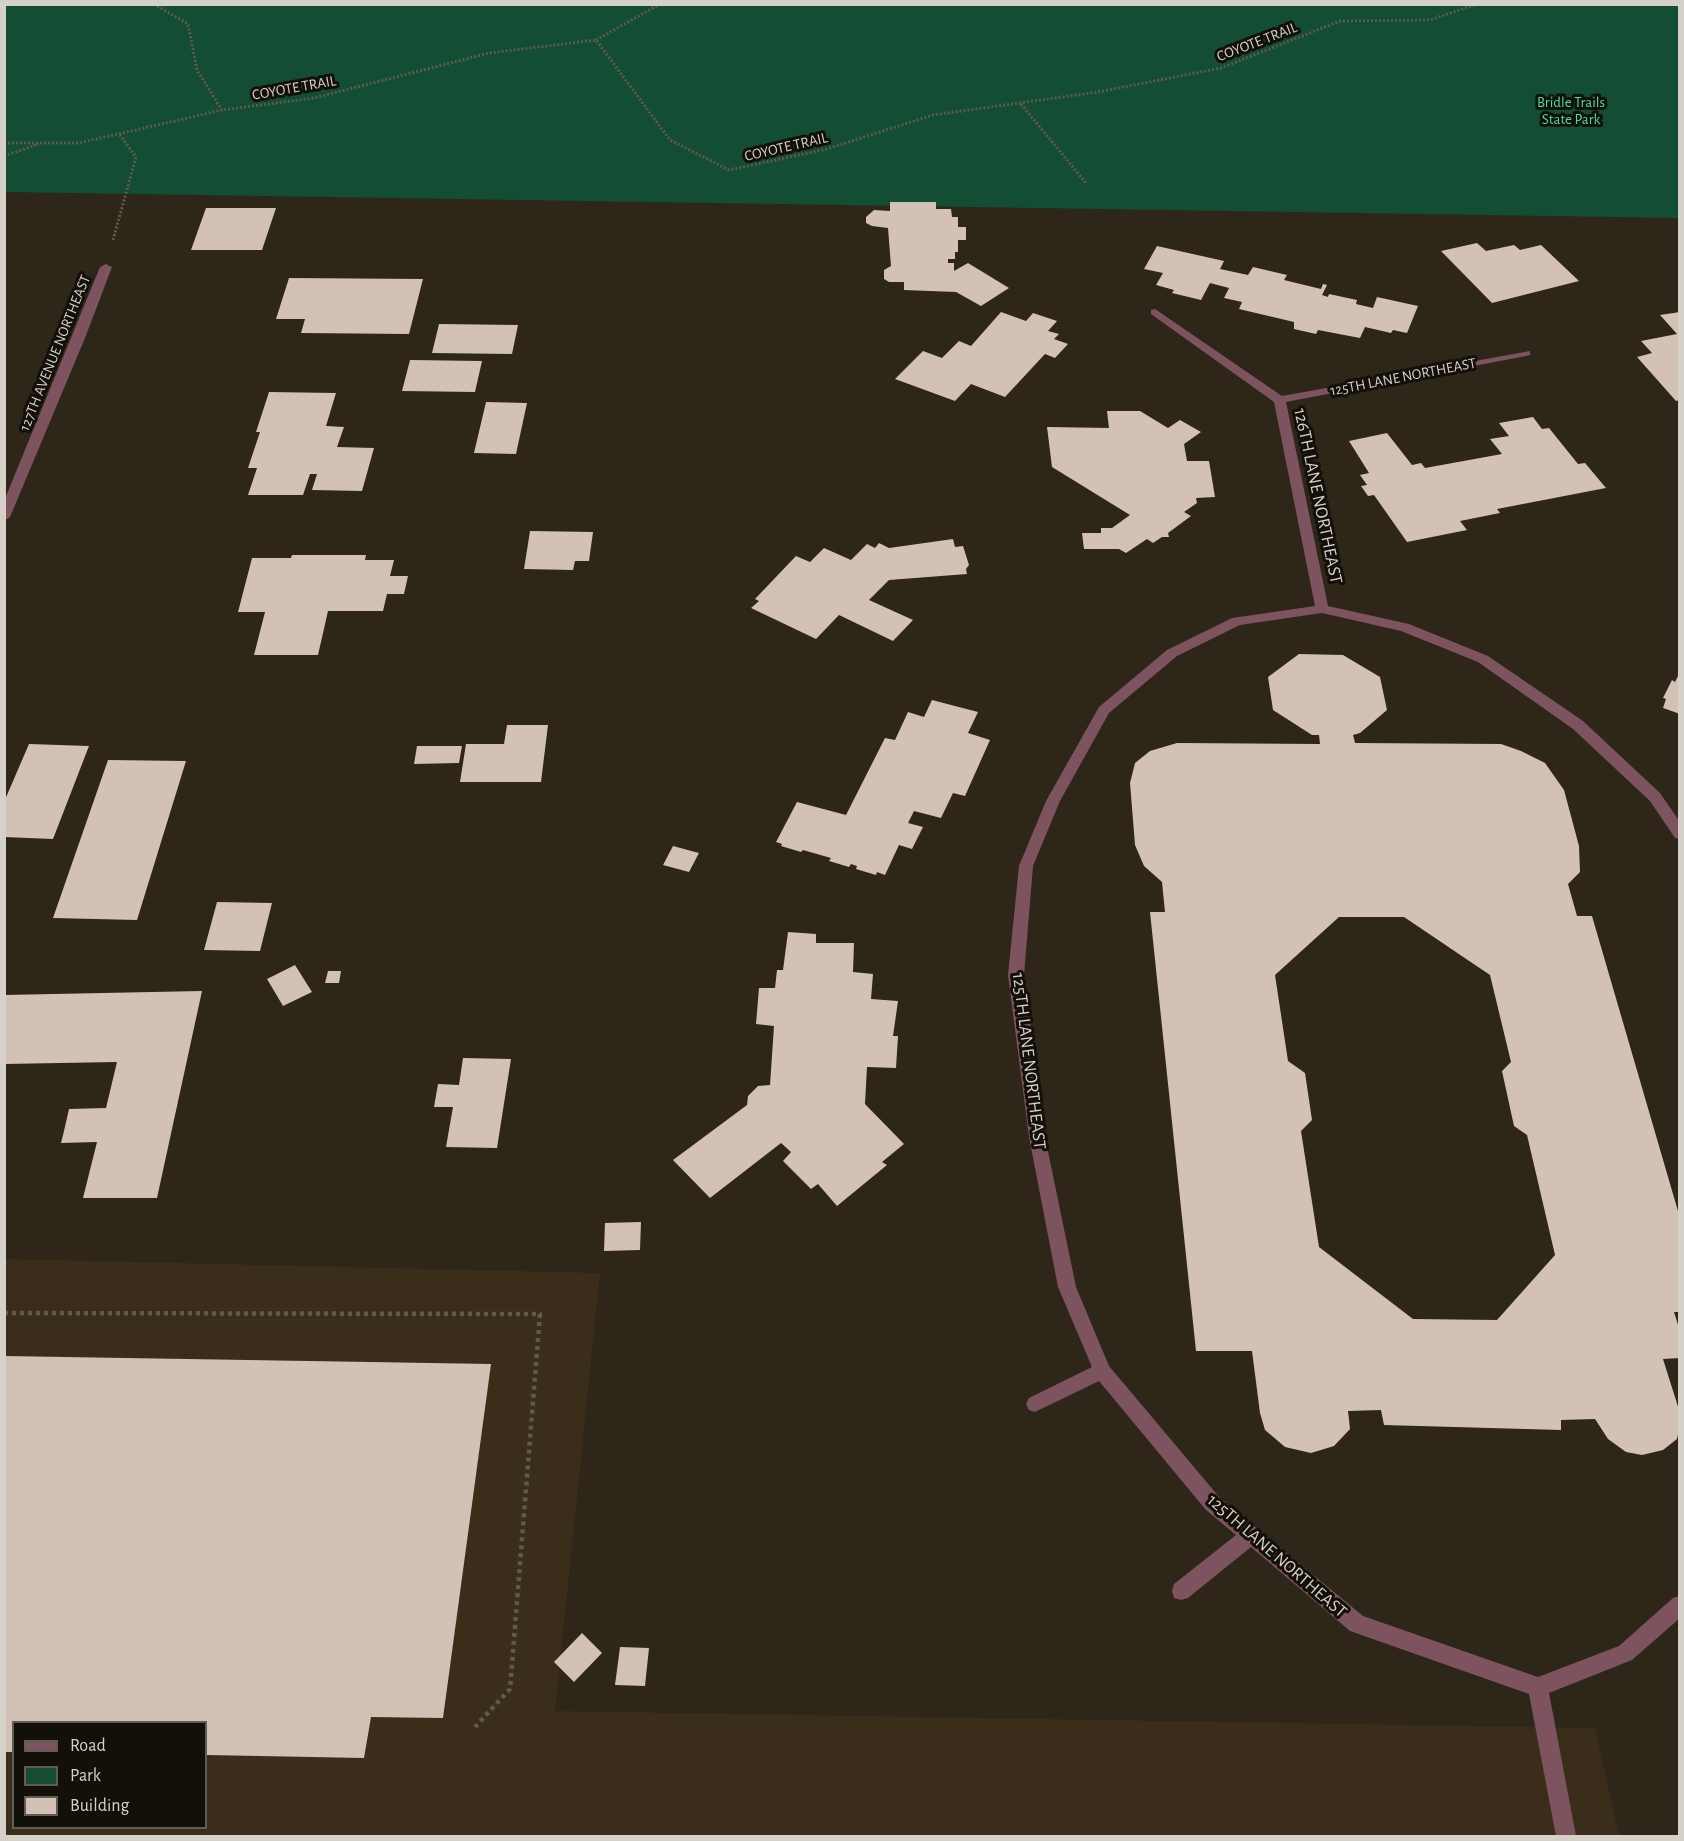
<!DOCTYPE html>
<style>
body{margin:0}
#map{position:relative;width:1684px;height:1841px;overflow:hidden;background:#2e2618;font-family:"Alegreya Sans",sans-serif}
canvas{display:block}
.frame{position:absolute;inset:0;border:6px solid #d6d1c8;pointer-events:none}
.legend{position:absolute;left:12px;top:1721px;width:195px;height:108px;box-sizing:border-box;background:#130f09;border:2px solid #615d55;margin:0;padding:8px 10px;list-style:none;font-size:18px;color:#d6d1c8}
.legend li{display:flex;align-items:center;gap:12px;height:30px}
.legend b{width:30px;border:2px solid #615d55}
</style>
<div id="map">
<canvas width="1684" height="1841"></canvas>
<div class="frame"></div>
<ul class="legend">
<li><b style="height:8px;background:#7c535e"></b>Road</li>
<li><b style="height:16px;background:#134d33"></b>Park</li>
<li><b style="height:16px;background:#d4c1b6"></b>Building</li>
</ul>
</div>
<script>
const context = document.querySelector('canvas').getContext('2d');
context.lineJoin = 'round';
function paint(path, color) { context.fillStyle = color; context.fill(path, 'evenodd'); }
function strokePath(path, color, width, dash) { context.strokeStyle = color; context.lineWidth = width; context.lineCap = dash ? 'butt' : 'round'; context.setLineDash(dash || []); context.stroke(path); }
function write(font, color, halo, rows, align = 'center') {
  context.font = font + ' "Alegreya Sans",sans-serif'; context.lineWidth = 6; context.setLineDash([]); context.textBaseline = 'middle'; context.strokeStyle = halo; context.fillStyle = color; for (const [text, x, y, turn = 0] of rows) {
    context.save(); context.translate(x, y); context.rotate((+turn || 0) * Math.PI / 180); context.textAlign = isNaN(turn) ? turn : align; if (halo) context.strokeText(text, 0, 0); context.fillText(text, 0, 0); context.restore();
  }
}
const built = new Path2D(`
 M5,1259l595,14 -45,438 1040,17 24,108h-1614zM14,1722h192v106h-192z`);
const green = new Path2D(`
 M5,5h1674v213l-1674,-26z`);
const building = new Path2D(`
 M890,202h46v7h15l1,8h6v10h8v13h-8v12h-3v7h-7v4h6v8l14,-8 41,25 -28,18 -25,-14 -52,-2v-8h-15l-5,-3v-9l7,-4 -3,-38 -16,-2 -6,-3v-6l8,-7 16,1z
 M206,208h70l-14,42h-71z
 M1477,243l9,8 28,-6 6,5 21,-5 38,36 -87,22 -51,-52z
 M1157,246l67,15 -4,8 28,6 5,-8 34,8 -3,5 37,9 2,-5 4,1 -5,10 6,2 1,-3 28,6 -1,4 17,4 4,-11 41,9 -11,27 -14,-3 -2,3 -26,-6 -5,11 -42,-8 -2,4 -22,-5v-7l-55,-13 3,-7 -18,-4 5,-10 -19,-5 -9,17 -29,-7 2,-3 -18,-5 7,-12 -19,-4z
 M289,278l134,1 -14,55 -108,-1 4,-14h-29z
 M1001,312l25,9 7,-8 24,8 -9,10 11,3 -5,5 14,5 -13,14 -10,-4 -40,43 -34,-13 -16,17 -60,-22 28,-28 19,7 17,-17 12,5z
 M1680,312v88l-4,1 -39,-44 15,-4 -11,-12 36,-7 -17,-19z
 M439,324l79,1 -6,29 -80,-1z
 M410,360l72,1 -7,31 -73,-1z
 M269,392l67,1 -10,33 18,1 -7,20 37,1 -12,43 -50,-1 5,-16h-7l-7,21h-55l9,-27h-9l12,-36h-4z
 M486,402l41,1 -11,51 -42,-1z
 M1107,411h33l28,17 12,-8 21,12 -17,12 3,17h22l6,36 -19,1 1,5 -13,9 7,4 -23,17 1,4h-7l-9,6 -6,-4 -21,14 -7,-4h-35l-2,-16h19v-5h11l18,-13 -78,-48 -5,-40 62,1z
 M1533,417l9,12 7,-1 29,36 7,-1 21,25 -109,21 3,4 -40,8 7,9 -60,12 -33,-47 -6,1 -7,-10 6,-1 -7,-10 9,-2 -20,-32 38,-8 25,32 9,-2 4,5 77,-14 -12,-15 19,-3 -10,-13z
 M530,531l63,1 -4,29h-14l-2,9 -49,-1z
 M953,539l2,8 8,-1 6,19 -3,4 1,5 -78,6 -20,20 44,20 -20,21 -54,-26 -23,24 -65,-31 8,-7 -4,-2 41,-43 14,6 14,-14 27,12 16,-16 8,4 4,-5 10,5z
 M292,555h74l-1,5h29l-4,16h18l-4,18h-17l-4,17h-55l-10,44h-64l11,-43h-27l14,-54h39z
 M1299,654l44,1 37,22 7,33 -27,23 -7,2 2,8 146,1 20,7 24,12 19,27 15,56 1,26 -12,12 9,32h15l88,302v94h-6l6,19v27l-17,1 17,54v12l-3,14 -14,11 -21,5 -16,-3 -18,-13 -13,-20 -34,1v10l-177,-5 -3,-15 -33,1 2,18 -16,17 -23,7 -26,-6 -20,-17 -5,-17 -8,-62h-56l-46,-439h15l-3,-30 -18,-16 -9,-21 -5,-62 5,-20 15,-12 27,-8 143,1 -1,-9h-7l-39,-25 -5,-33zM1339,917h65l86,58 21,87 -9,9 12,55 13,9 28,120 -58,65 -84,-1 -94,-72 -18,-116 11,-11 -7,-47 -17,-12 -13,-86z
 M1680,672v42l-17,-6 3,-9 -3,-1 9,-18 3,2z
 M932,700l46,12 -10,21 22,7 -25,56 -12,-3 -12,25 -27,-7 -6,12 15,4 -11,22 -13,-4 -14,30 -8,-3 -1,3 -20,-6 1,-3 -6,-2 -2,3 -20,-6 2,-3 -28,-8 -2,2 -20,-6 1,-2 -6,-2 21,-40 49,13 39,-77 10,2 13,-28 16,5z
 M507,725h41l-7,57h-81l6,-38h38z
 M29,744l60,2 -36,93 -49,-2v-35z
 M417,746h45l-3,17 -45,1z
 M108,760l78,1 -49,159 -84,-2z
 M673,846l26,7 -10,19 -26,-7z
 M217,902l55,1 -12,48 -56,-1z
 M788,932l28,2v9h38l-1,29 20,2 -2,25 27,2 -5,35h5l-2,32 -29,-1 -2,37 39,40 -22,18 5,3 -50,41 -19,-22 -7,5 -28,-28 8,-9 -10,-9 -71,55 -37,-38 74,-55 1,-9 10,-10 12,-1 4,-59 -18,-2 3,-36h16l2,-18h6z
 M295,965l17,27 -29,14 -16,-27z
 M328,971h13l-2,12h-14z
 M202,991l-45,207h-74l14,-56 -36,1 3,-12 5,-22 37,-1 11,-46 -113,2v-69z
 M463,1058l48,1 -14,89 -51,-1 7,-40h-19l4,-23 21,1z
 M641,1222l-1,28 -36,1 1,-28z
 M4,1356l487,8 -48,354 -72,-1 -7,41 -158,-3v-33h-192v30h-10z
 M582,1633l20,20 -28,29 -20,-20z
 M620,1647l29,1 -4,38 -30,-1z`);
const pathFar1 = new Path2D(`
 M154,4l34,20 9,46 25,40
 M596,40l64,-36
 M1021,104l65,79
 M4,143h75l143,-33 92,-12 175,-45 107,-13 74,100 59,30 98,-21 106,-34 165,-23 123,-24 119,-47 90,-1 47,-16
 M4,156l35,-12
 M113,240l23,-83 -16,-22`);
const path = new Path2D(`
 M4,1313l536,1 -30,375 -35,38`);
const minor = new Path2D(`
 M106,264l6,3 -27,71 -75,179 -6,4v-20l96,-234z
 M1155,309l127,87 248,-45v4l-4,1 -240,46 42,204 81,18 79,32 95,65 77,72 20,29v17l-5,-1 -25,-37 -77,-72 -95,-67 -77,-31 -79,-18 -82,12 -63,31 -68,57 -49,88 -27,65 -9,109 21,162 31,150 33,79 111,132 143,118 175,61 81,-31 54,-48 7,-2v22l-48,42 -83,33 27,143h-20l-27,-142 -179,-63 -99,-84 -63,51 -7,2 -7,-2 -2,-7 2,-7 62,-49 -30,-25 -107,-129 -64,31 -6,-2 -3,-6 3,-6 63,-31 -34,-80 -29,-150 -21,-162 11,-109 27,-65 53,-94 68,-57 65,-32 83,-12 -41,-204 -123,-88v-4z`);
const farStreetnames = [
 ["COYOTE TRAIL",1257,42,-21],
 ["COYOTE TRAIL",294,88,-10],
 ["COYOTE TRAIL",786,147,-13],
 ["127TH AVENUE NORTHEAST",55,353,-68],
 ["125TH LANE NORTHEAST",1403,377,-11]
];
const farParknames = [
 ["Bridle Trails",1571,102],
 ["State Park",1571,119]
];
const streetNames = [
 ["126TH LANE NORTHEAST",1318,496,78],
 ["125TH LANE NORTHEAST",1029,1061,83],
 ["125TH LANE NORTHEAST",1277,1556,41]
];
paint(built, '#3a2e1a');
paint(green, '#134d33');
paint(building, '#d4c1b6');
strokePath(pathFar1, '#60594d', 3, [2, 2]);
strokePath(path, '#60594d', 4.5, [4, 4]);
paint(minor, '#7c535e');
write('15px', '#d6d1c8', '#130f09', farStreetnames);
write('15px', '#48dd9a', '#130f09', farParknames);
write('18px', '#d6d1c8', '#130f09', streetNames);
</script>
